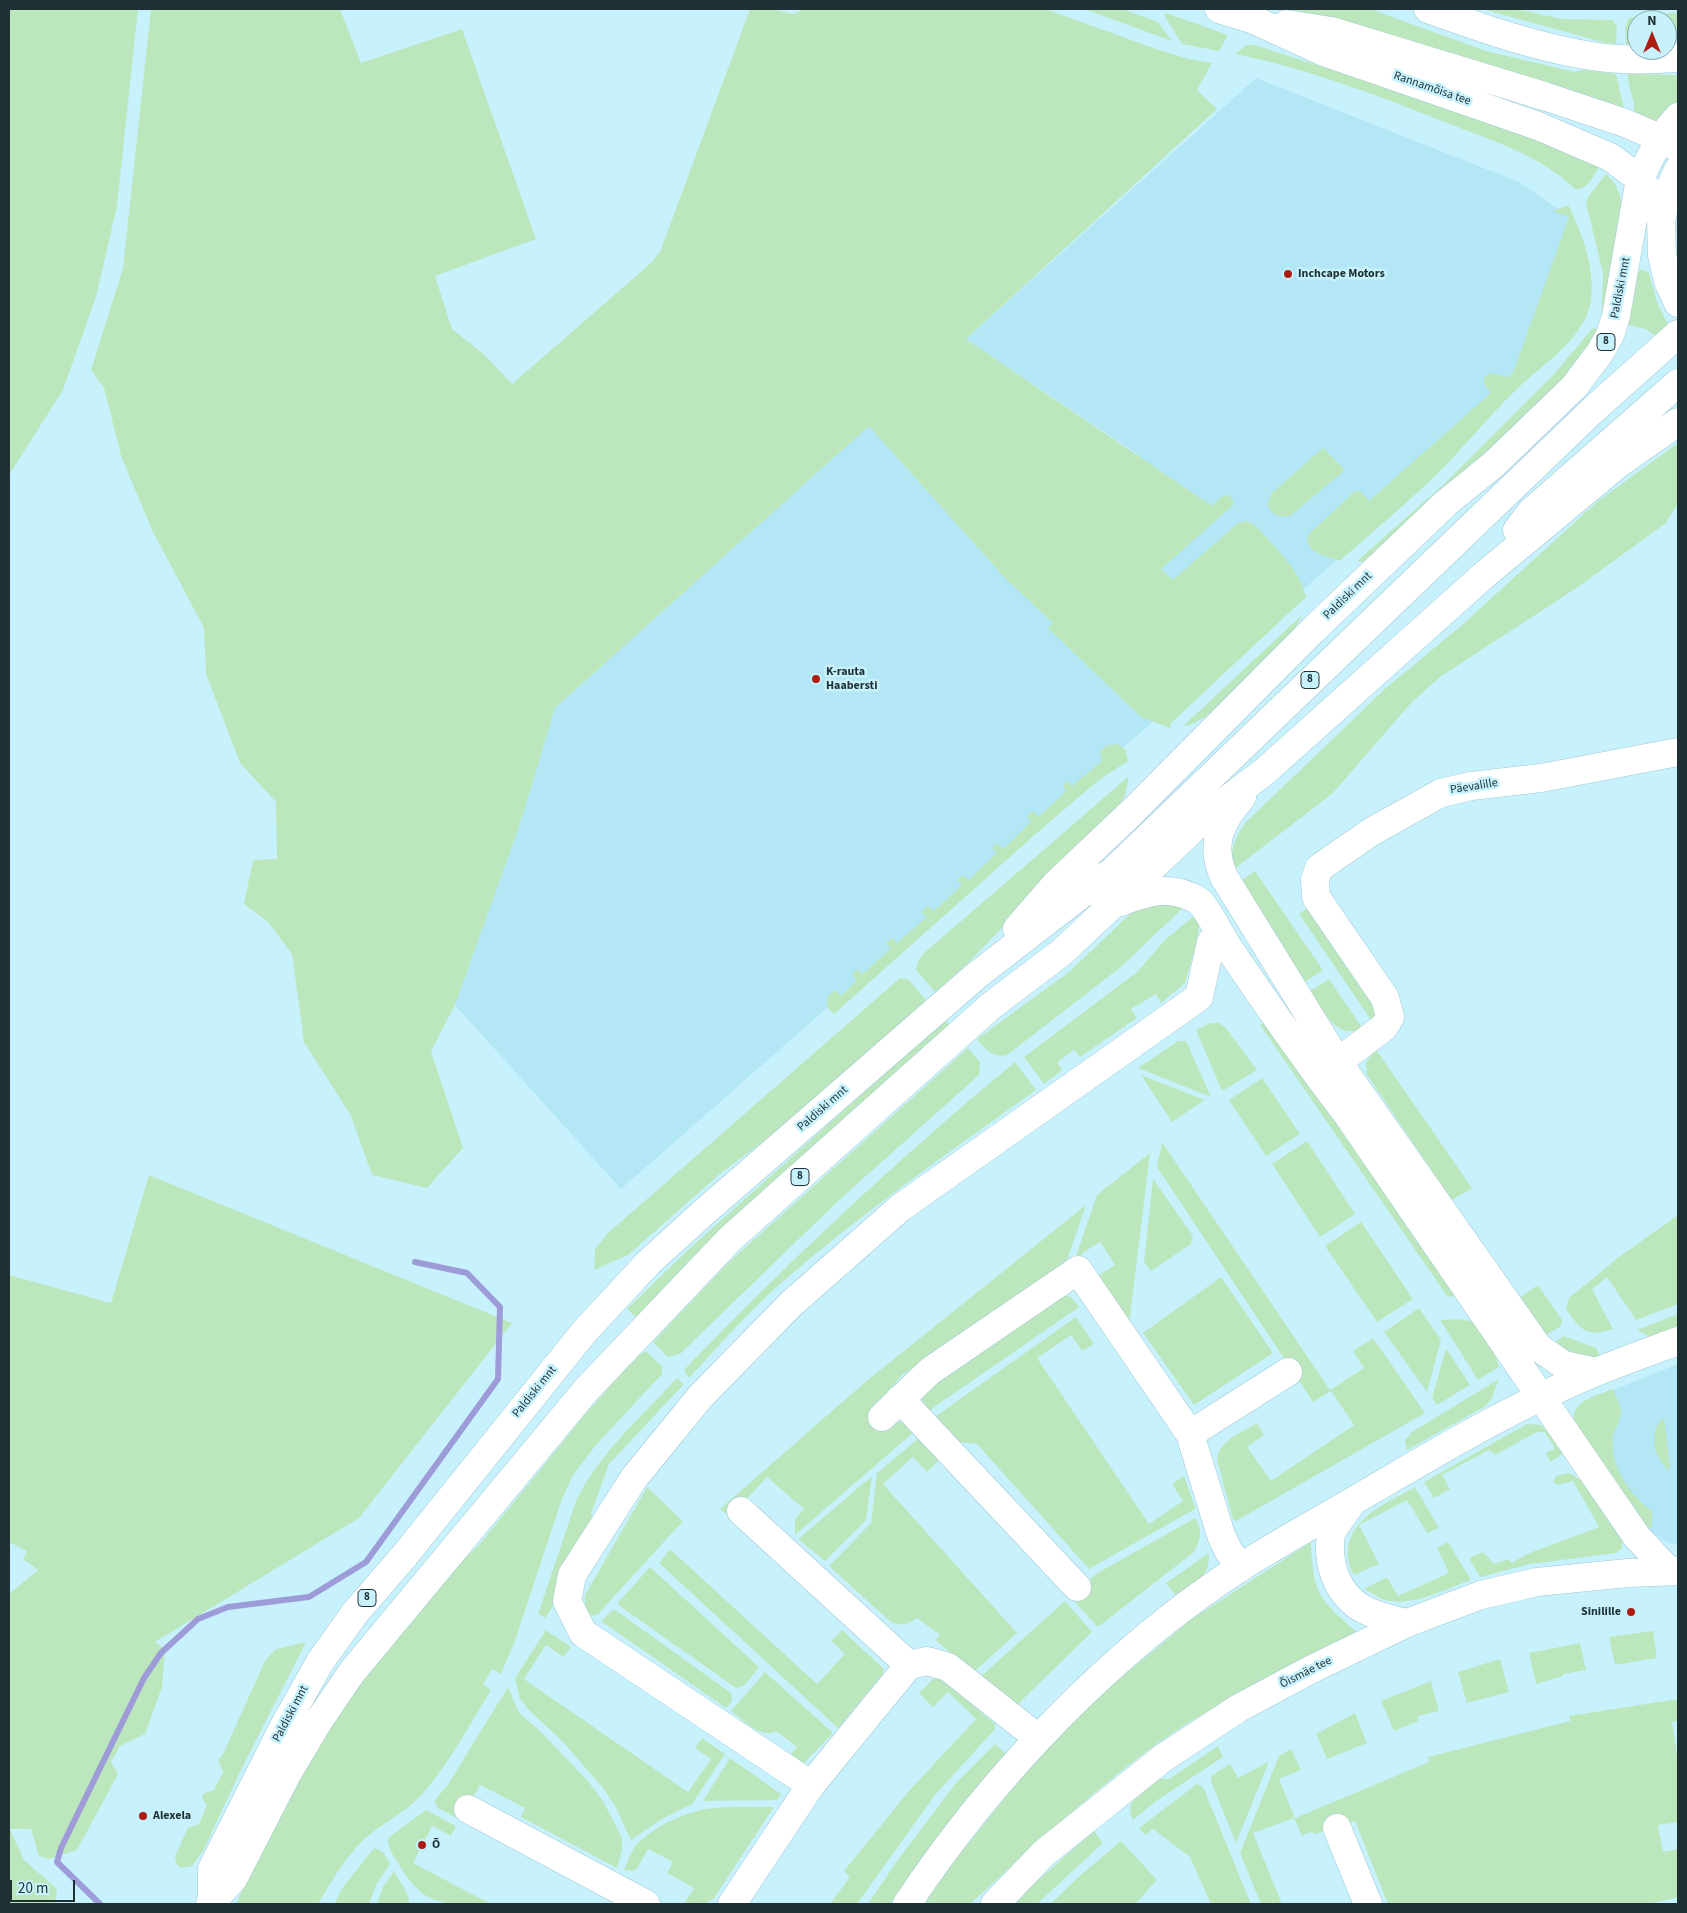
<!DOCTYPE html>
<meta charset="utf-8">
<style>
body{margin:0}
#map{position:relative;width:1687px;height:1913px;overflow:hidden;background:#c7f2fd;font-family:"Source Sans 3",sans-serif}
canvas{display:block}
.frame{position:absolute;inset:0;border:10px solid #1f3034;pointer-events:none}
.north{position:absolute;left:1627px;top:10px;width:50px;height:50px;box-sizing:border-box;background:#c7f2fd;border:1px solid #84a4ad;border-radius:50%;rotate:0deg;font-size:14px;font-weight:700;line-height:20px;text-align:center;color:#1f3034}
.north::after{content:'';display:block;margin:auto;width:18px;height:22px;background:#ac1c12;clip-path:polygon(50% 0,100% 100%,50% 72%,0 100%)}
.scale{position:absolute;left:10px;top:1880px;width:65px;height:22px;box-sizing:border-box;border:2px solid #1f3034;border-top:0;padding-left:6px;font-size:15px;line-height:18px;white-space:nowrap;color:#1f3034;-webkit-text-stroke:4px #c7f2fd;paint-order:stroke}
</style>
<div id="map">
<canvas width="1687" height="1913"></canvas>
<div class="frame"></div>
<div class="north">N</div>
<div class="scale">20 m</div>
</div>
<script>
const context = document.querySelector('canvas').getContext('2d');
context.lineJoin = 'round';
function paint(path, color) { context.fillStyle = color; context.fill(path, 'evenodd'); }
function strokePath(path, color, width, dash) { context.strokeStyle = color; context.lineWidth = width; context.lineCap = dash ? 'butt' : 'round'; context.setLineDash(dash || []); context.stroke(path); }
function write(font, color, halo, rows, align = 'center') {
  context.font = font + ' "Source Sans 3",sans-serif'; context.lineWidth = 5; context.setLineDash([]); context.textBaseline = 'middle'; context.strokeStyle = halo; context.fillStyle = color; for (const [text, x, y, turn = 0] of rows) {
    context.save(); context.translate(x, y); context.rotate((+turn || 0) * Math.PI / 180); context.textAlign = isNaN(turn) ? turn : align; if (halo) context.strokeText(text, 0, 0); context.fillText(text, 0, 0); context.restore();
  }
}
const built = new Path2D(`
 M1256,78l263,104 54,37 16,69 -152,184 -816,717 -166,-184 65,-181 35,-116 314,-282 136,152 135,-122 -174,-117z
 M1678,1364v181l-10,-2 -22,-15 -73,-115 10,-11z`);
const green = new Path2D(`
 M9,9h129l-21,197 -21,91 -33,93 -54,85z
 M151,9h189l21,54 101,-34 74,210 -101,37 17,53 33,26 27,29 139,-121 9,-11 90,-243h20l24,5 9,-5h242l114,41 30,9 23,4 -15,27 20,19 -251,230 246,167 9,-9 7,-2 4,3 2,6 -73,65 12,11 65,-57 9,-2 8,4c19,22 44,43 51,72l-135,126 -1,5 -29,-11 -93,-89 5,-5 -48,-45 -136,-152 -314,282 -35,116 -65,181 -24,46 32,97 -36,40 -55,-13 -21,-59 -47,-74 -12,-88 -24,-32 -24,-18 9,-44 24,-1 -1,-57 -36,-39 -34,-89 -2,-46 -52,-98 -31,-74 -17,-68 -13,-18 32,-102z
 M1084,9h38l36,13 14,19z
 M1289,9h81l116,42 89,21 8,-2 33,4 8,35 -81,-28 -105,-28 -103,-34z
 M1482,9h33l47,10 50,1 5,6 -1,18 -10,-1z
 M1678,12v29h-11v-21h-30v24h-11l-1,-17 4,-9z
 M1166,13l62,22 -9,16 -37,-7 -18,-29z
 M1247,45h8l267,87 77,35c-7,10 -11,23 -24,22 -34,-33 -77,-46 -120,-63 -71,-28 -145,-57 -220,-72z
 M1628,74l50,1v28l-19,21 -25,-11c2,-14 -7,-25 -6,-39z
 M1606,174c6,6 11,11 13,19 9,24 -10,101 -18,127l2,-47 -17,-70 2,-6z
 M1568,205c16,30 32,77 19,110 -14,32 -49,53 -73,77 -26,25 -49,54 -75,80 -31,31 -66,59 -99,89 -12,-4 -26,-7 -33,-18l1,-8 47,-44h5l9,10 122,-108 -7,-9v-6l6,-5 18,4 5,-4 56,-156 -16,-6z
 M1641,269l8,4 9,32 20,38v10l-32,-24 -22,-5 13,-51z
 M1595,328l3,1 -33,55 -192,174 -10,4 -6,-1 86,-76 111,-111 38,-45z
 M1678,443v60l-12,20 -91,66 -135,88 -29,26 -78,90 -100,77c-3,-20 1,-31 12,-47l141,-135 76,-63 136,-124z
 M1323,448l22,22 -55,46c-12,2 -16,-1 -23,-11l5,-12z
 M1302,615l-10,20 -85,81 -17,9 -7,1z
 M1117,744l9,6 2,11 -29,19 -61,52 -204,182 -7,-7 1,-11 7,-6 6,6 16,-16 -5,-6 5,-5 6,5 28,-26 -5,-5 6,-5 5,5 30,-26 -6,-5 7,-6 6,5 28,-26 -5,-5 6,-5 6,5 28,-27 -5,-5 5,-5 6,6 28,-27 -4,-6 6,-5 5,6 29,-26 -4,-5 4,-5 5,5 30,-25 -2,-10 8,-6z
 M1129,776l-4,19 -6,12 -152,157 -32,28 -19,-22 2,-9 5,-7z
 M1255,871l68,99 -18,12 -67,-99z
 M1160,903l24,4 -63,60 -114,88c-15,3 -21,-5 -30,-16l92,-67 61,-58 17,-10z
 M1311,906l67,105 -5,12 -74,-109z
 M1194,916l5,8 -1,14 -13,45 -24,20 -5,-9 -25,15 6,9 -57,39 -6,-7 -17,12 5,8 -18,14 -20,-27 113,-85 29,-33z
 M900,978l8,1 18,21 -58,53 -89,77 -58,43 -93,82 -34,15 1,-21 13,-16z
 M1329,979l34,50c-28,11 -40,-19 -53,-38z
 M945,1020l5,6 -214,190 -100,101 -9,-8 63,-61z
 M1269,1020l185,272 -1,5 -6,-1 -187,-271z
 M1210,1023h9l6,4 32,43 -35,21 -26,-61z
 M1178,1041h8l25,56 -73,-29z
 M968,1048l12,14 -1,13 -142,127 -157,152 -12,3 -15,-15 76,-80z
 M1375,1048l97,140 -20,12 -85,-125 -1,-12z
 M1015,1062l21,28c-87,62 -176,124 -257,195 -32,28 -61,62 -90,93l-5,-8c103,-107 216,-213 331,-308z
 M1141,1075l64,25 -33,22z
 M1262,1078l38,56 -34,22 -37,-56z
 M1307,1141l48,73 -35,23 -48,-73z
 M1162,1142l168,248 34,-22 -11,-17 20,-13 52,75 -189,108 -3,-2 -16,-59c1,-19 25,-28 40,-37l7,12 -17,12 24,34 83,-56 -23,-34 -18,11 -8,-12 -148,-223z
 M1150,1153l-21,172 -33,-48 19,-12 -15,-23 -19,12 1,2 -8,6 23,-67z
 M149,1175l363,148 -153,195 -204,124 10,7 -3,38 -17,47 -25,12 -9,16 7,12 -41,76 -28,9 -10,-3 -8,-27h-21l14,31 33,29 -2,15h-46v-310l29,-24 -15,-11 4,-8 -18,-9v-267l102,28z
 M1153,1179l40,57 -2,8 -40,27 -7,-9z
 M1086,1205l-21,61 -163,109 -33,40 22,8 13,-1 10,10 -119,103v-16l9,-10 -37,-32 -37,40 -10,-8 144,-126z
 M1678,1215v89l-42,16 -29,-43 -15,12 21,40c-27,9 -32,1 -47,-20l3,-11 50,-41z
 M1361,1222l52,77 -36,23 -52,-76z
 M1221,1277l52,76 -79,52 -51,-72z
 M1538,1285l24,35 -1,6 -17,10 -25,-38z
 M1063,1295l8,2 8,10 -149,103 -9,-11 -1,-6z
 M1419,1308l22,32 -14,52 -43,-60z
 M1678,1314v13l-29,9 -12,-6z
 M1076,1317l18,27 -12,7 -11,-16 -34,23 112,166 34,-23 -11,-17 12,-8 11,31v2l-106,60 -112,-125 -18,-2 -23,-26z
 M1440,1320c10,0 24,-2 33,2 8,4 24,35 26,45l-21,13z
 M1564,1336l32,12 4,8 -21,4 -27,-16z
 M1446,1348l24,37 -33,20 -5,-7z
 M646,1351l16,15v8l-66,71 -23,30 -11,24 -47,142 -14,33 -9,-5 -9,15 8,6c-21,34 -41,72 -67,102 -14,17 -34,27 -51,40 -25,19 -39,46 -55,72h-82l20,-47 63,-123 114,-146 46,-43 109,-134 49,-55z
 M677,1378l7,6 -75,80 -18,50 6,4 -40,82 -12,18 -7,-4 38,-113c23,-48 65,-84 101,-123z
 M1499,1379l-8,21 -7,7 -77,43 -2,-10 7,-8z
 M1613,1389c2,6 7,15 8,22 1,7 -6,17 -8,25 -4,30 17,59 39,75v16l-2,1h-4l-72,-106c-3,-22 22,-26 39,-33z
 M1664,1418l6,50 -2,2c-14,-13 -21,-38 -4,-52z
 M1527,1424l15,1 22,28 -14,9 -4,-9 8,-4 -1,-5 -9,-12h-7l-42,23 -6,-5 -47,25 8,14 -16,9 -10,-16z
 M919,1438l20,22 -12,12 -14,-15 -30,27 134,149 -43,39 -39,-32 5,-5 -23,-17 -12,7 -13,-2 -63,-57 42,-43 6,-50z
 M1569,1473l15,9 39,59 -1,7 -6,5 -86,11 -50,13 -11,-19 14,-6 11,12 14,-5 4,4 15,-9 72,-27 -26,-46 -15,4 -5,-3 3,-6z
 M872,1476l-6,44 -41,41 -27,-22z
 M647,1487l36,34 -85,93 -7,2 -6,-8v-13z
 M1415,1487l24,41 -12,5 -20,-33 -48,25 20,39 -25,11c-5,-7 -7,-17 -6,-26 4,-34 40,-46 67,-62z
 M1195,1518c8,10 6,23 -1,34l-96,75 -28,-30 26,-23z
 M1311,1542c2,53 8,57 47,91 -71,36 -146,70 -211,118 -62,47 -119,100 -177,153h-46l29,-41 76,-95 71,-73 92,-76z
 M1448,1542l23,38c-26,9 -61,29 -89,19 -6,-3 -12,-7 -18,-10l23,-12 11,19 51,-23 -12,-25z
 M670,1549l147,135 28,-30 -14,-13 11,-11 42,39 -1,5 -45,54 -179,-165z
 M1209,1553c1,24 -14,32 -32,44l-11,-14z
 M650,1567l109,100 -15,19 -8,2 -119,-84z
 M1065,1601l27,31 -76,74 -37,-28z
 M614,1609l117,84 1,8 -6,7 -125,-87z
 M546,1630l25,17 -8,10 -17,-12 -22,34 164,113 23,-33 -16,-11 7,-10 23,16 -33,50 -30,15 -31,21 -16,-34 -12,-18 -40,-46 -34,-32 -9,-11 -5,-21z
 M1653,1631l4,27 -42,7 -6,-28z
 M306,1642l-65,128 -38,81 -11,15 -11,2 -4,-3 -2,-9 13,-28 11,-4 8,-19 -5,-7 1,-4 11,-4 9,-18 -5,-12 5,-6 42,-93 11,-12z
 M1580,1643l6,27 -23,4v2l-27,8 -7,-31z
 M1500,1659l9,33 -42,11 -9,-31z
 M765,1672l68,61 -30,31 -12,-10 6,-7 -21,-16c-14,9 -34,-12 -45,-20z
 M940,1678l55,46v5l-60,66 -78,109h-27l20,-27 -6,-6 64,-79 68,-73 -28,-27 -15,15 -14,-14 14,-14z
 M1431,1681l8,30 -21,5v5l-24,10 -13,-30z
 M508,1687l11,26 20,17 48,50 16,21 19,37v12l-5,18 -96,-51 4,-9 -45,-23 -19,35 -23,-12 -4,-7 13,-15z
 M1678,1699v22l-6,1 6,39v61l-20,3 5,27 15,-3v48l-29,7h-261l-33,-83 -39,13 -5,-2 -9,4 -8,-18 -41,15 29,71h-21l-21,-51 39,-97 12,-7 10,21 -22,9 16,39 134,-56 -1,-5 142,-36 -1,-5z
 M1355,1713l12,30 -40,16 -11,-25z
 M995,1744l11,10 -76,95 -40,55h-22l29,-43 59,-78z
 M1218,1746l5,11 -67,44 -23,19c-10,-20 10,-29 23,-41h13z
 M730,1758l51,36 -4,6 -74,1z
 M1268,1762v2l-32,79 -25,-62v-5l19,-12 8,14z
 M1197,1784l6,3 48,117h-40l-21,-47 -37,-28 -8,6 -6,-7z
 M774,1807l-60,91 -9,6h-21l10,-16 -27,-15 6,-11 -25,-13 -10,18 -4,4 -10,-1c4,-9 7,-20 14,-27 20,-19 51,-33 77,-35 20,-2 40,-1 59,-1z
 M426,1810l30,16 -5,10 -19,-10 -19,37 78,41c-44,0 -66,5 -91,-38 -6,-9 -12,-17 -12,-28z
 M1094,1831l9,12 -66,61h-26z
 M1121,1841l36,39 -22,24h-85l33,-31z
 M374,1848l9,4 7,12 -13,19 -8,21h-35l9,-17z
 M394,1871l13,22 3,11h-33l5,-15z`);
const stream = new Path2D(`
 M100,1904l-43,-42 4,-14 83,-170 17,-25 37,-34 30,-12 81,-10 57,-35 132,-183 2,-72 -33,-34 -52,-11`);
const minor = new Path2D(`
 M1338,1062l46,-35 6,-10 -5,-19 -69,-101 -1,-17 4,-12 52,-36 70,-39 30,-7 70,-8 137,-26
 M900,1399l177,188
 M882,1417l48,-46 148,-101 112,164 31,101 7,15 12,18
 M1190,1434l98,-62
 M741,1511l168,154
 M811,1785l-228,-152 -16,-32 5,-26 62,-97 66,-81 91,-93 109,-96 299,-211 12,-55 9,-6
 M468,1809l178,95
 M1337,1828l31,76
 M732,1904l79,-119 98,-120 18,-4 21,6 90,71`);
const major = new Path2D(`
 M1219,9l33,10 72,33 214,74 72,31 30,22 13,18 8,23 1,35 6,26 10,22
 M1428,9c54,19 112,40 170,48 26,4 54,2 80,1
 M1286,24l45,7 213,65 81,27 37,16 16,9
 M1661,220l6,-25 11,-25
 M1517,530l14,-18 147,-129
 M1242,797c-23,26 -32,48 -18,80l114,185 200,285 26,18 32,7
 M1092,891l502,-482 84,-75
 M1120,902c27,-10 53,-19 80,0 7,6 23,38 30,48 38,56 76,111 117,164l290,423 32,34
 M1017,929l39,-45 75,-71 182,-183 133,-127 48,-39 80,-77 25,-33 11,-19 6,-19 24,-137c9,-21 22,-45 38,-62
 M1350,1505c-5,9 -16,20 -19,30 -2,10 -1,25 2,35 12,38 38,45 74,53
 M212,1899v-30l71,-141 37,-66 35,-49 50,-58 179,-223 65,-70 54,-49 274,-238 128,-99
 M210,1904l23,-25 54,-105 31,-52 34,-50 235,-283 143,-150 262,-234 70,-53 149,-140 53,-40 219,-196 135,-112 60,-42
 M907,1904c85,-128 204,-253 334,-337 43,-27 87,-51 131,-77 72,-42 146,-86 224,-118 27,-11 55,-21 82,-31
 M995,1904l49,-51 119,-95 76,-50 73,-39 95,-46 74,-28 56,-13 91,-9 50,-2`);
const markers = [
 [1288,274,5,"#ac1c12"],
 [816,679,5,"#ac1c12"],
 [1631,1612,5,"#ac1c12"],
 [143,1816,5,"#ac1c12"],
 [422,1845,5,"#ac1c12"]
];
const shields = [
 [1606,342,18],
 [1310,680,18],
 [800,1177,18],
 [367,1598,18]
];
const shieldNames = [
 ["8",1606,342],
 ["8",1310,680],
 ["8",800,1177],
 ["8",367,1598]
];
const streetNames = [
 ["Rannamõisa tee",1432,89,19],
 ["Paldiski mnt",1621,288,-79],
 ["Paldiski mnt",1348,596,-44],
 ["Päevalille",1474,787,-9],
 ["Paldiski mnt",823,1109,-41],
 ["Paldiski mnt",535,1392,-51],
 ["Õismäe tee",1306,1673,-27],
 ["Paldiski mnt",291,1714,-62]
];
const poiNames = [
 ["Inchcape Motors",1298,274],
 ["K-rauta",826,672],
 ["Haabersti",826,686],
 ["Sinilille",1621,1612,"right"],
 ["Alexela",153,1816],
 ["Õ",432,1845]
];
paint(built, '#b3e7f5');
paint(green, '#bce7bd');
strokePath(stream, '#9d9cd8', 6);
strokePath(minor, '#9fc8d3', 29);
strokePath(major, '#9fc8d3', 29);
strokePath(minor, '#fff', 28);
strokePath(major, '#fff', 28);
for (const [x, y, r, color] of markers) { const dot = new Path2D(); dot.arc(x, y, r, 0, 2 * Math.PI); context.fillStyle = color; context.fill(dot); strokePath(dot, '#c7f2fd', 2); }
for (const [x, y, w] of shields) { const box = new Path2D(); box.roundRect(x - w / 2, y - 8.5, w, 17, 4); context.fillStyle = '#c7f2fd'; context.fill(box); strokePath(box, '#1f3034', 1); }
write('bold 11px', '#1f3034', null, shieldNames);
write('12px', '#1f3034', '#c7f2fd', streetNames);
write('bold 12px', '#1f3034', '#c7f2fd', poiNames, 'left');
</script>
